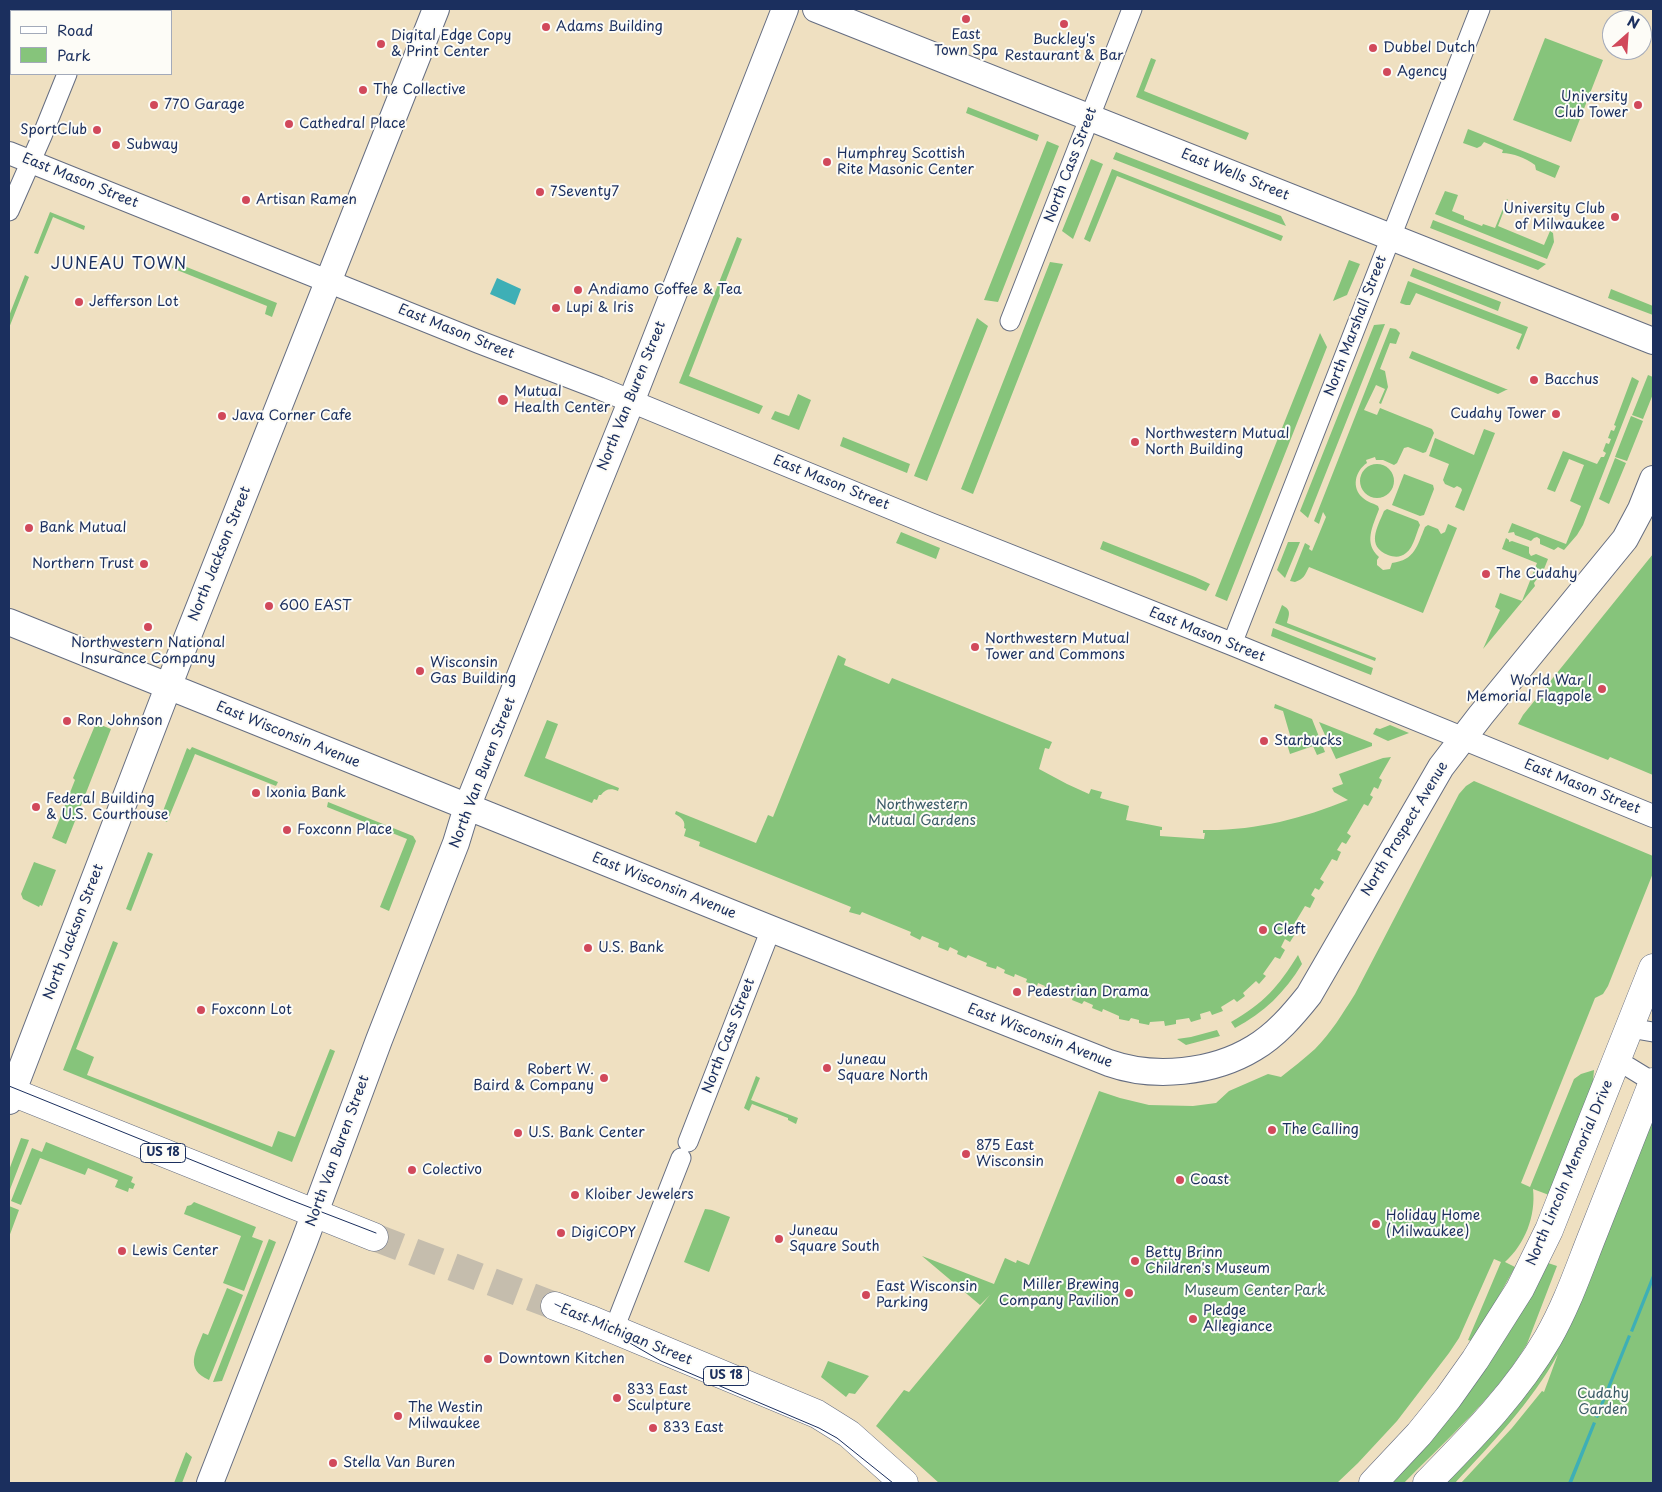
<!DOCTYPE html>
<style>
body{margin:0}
#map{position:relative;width:1662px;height:1492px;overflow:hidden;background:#efe0c1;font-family:"Playpen Sans",sans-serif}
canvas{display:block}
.frame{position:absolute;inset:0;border:10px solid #1b2f5e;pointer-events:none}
.legend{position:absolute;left:10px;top:10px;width:162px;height:65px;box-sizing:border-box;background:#fdfcf7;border:1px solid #a3aaba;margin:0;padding:6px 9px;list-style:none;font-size:15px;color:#1b2f5e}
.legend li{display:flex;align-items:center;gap:10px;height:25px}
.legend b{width:25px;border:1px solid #a3aaba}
.north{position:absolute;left:1602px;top:10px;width:50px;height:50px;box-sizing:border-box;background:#fdfcf7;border:1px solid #a3aaba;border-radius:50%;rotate:26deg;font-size:14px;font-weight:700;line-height:20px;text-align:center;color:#1b2f5e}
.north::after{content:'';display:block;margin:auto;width:18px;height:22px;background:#d1495b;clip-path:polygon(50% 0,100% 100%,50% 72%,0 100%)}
</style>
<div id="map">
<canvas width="1662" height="1492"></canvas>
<div class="frame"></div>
<ul class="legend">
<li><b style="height:6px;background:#fff"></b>Road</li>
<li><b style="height:14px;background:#86c47b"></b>Park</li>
</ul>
<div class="north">N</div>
</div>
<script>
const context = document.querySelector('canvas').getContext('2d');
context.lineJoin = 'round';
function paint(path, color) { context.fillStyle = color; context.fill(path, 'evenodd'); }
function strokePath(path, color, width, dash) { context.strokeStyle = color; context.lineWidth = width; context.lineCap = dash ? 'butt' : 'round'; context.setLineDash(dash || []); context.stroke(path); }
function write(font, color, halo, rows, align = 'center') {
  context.font = font + ' "Playpen Sans",sans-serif'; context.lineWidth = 4; context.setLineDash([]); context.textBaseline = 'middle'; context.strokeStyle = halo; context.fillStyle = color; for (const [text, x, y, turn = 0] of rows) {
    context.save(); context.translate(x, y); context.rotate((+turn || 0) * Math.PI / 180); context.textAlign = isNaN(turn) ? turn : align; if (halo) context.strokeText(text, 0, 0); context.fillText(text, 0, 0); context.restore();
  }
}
const green = new Path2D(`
 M1545,38l58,22 -32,82 -58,-22z
 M1151,58l5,2 -12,31 105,42 -3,7 -110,-43z
 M968,107l71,28 -2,6 -71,-28z
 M1468,129l92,37 -5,12 -19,-8 -1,-5c-9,-7 -22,-12 -33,-12l1,-3 -19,-8 -3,4 -4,2 -14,-5z
 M1047,141l12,5 -61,156 -14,-2z
 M1116,152l165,64 5,10 -173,-67z
 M1091,159l12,5 -30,75 -11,-8z
 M1112,169l171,67 -2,5 -164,-65 -27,66 -6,-3z
 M1445,191l13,4 -6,16 12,5v3l18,7 1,-2 12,4 12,-29 1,1 -10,26 46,19 6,-14 3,2 1,9 -7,17 -112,-45z
 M50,212l35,14 -1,4 -31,-13 -15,37 -4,-1z
 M1433,220l113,44 -8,6 -108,-42z
 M737,237l5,2 -53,137 74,30 -4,8 -80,-31z
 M1349,260l11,4 -13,31 -14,6z
 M174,262l103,41 -5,14 -7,-3 2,-8 -95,-38z
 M1050,262l13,2 -90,230 -12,-5z
 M1413,268l88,34 -3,9 -88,-35z
 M25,275l4,2 -20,51v-12z
 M1408,281l120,46 -9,23 -3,-2 6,-14 -106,-41 -6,12h-4l-6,-2z
 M1611,289l42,17v9l-45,-17z
 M977,318l11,8 -61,155 -13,-5z
 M1385,324l-77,194 -8,-7 74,-186z
 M1390,328l6,1 4,4 -4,11 -6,-1 -10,26 5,2 3,16 -7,17 -2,-1 6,-14 -9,-4 -12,25 13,5 3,-7 52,21 2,4 -8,19 -3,1 -15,-6 -4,1 -7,15 -3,2 -11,-5h-7l-1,-3 -9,3 1,3c-12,8 -16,25 -4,35 4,4 10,5 15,8l1,3c-6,17 -16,34 0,48l-2,3v5l6,5 7,-1 2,-6c23,-3 25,-17 33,-36l3,-2 10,4 3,5 4,-2 3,-8 9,4 -34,85 -114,-46c-4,8 -5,12 -14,15l-5,-1 15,-38 5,3 -1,3 3,2 14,-34 -3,-5 -4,12 -5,-3z
 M1320,333l7,14 -100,254 -12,-5z
 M1412,351l94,38h2l-10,5 -89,-36z
 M1648,375l5,2v17l-10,25 -11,-4z
 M1632,377l7,4 -56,144 -6,10 -13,15 -6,-3 -4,3 -14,-6v-5l-3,-2 -3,1 -3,3 -16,-6 -1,-3 -6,1 4,-10 54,21 15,-38 -11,-5 14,-36 -15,-6 -14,33 -8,-3 16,-38 34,13 4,-7h3l2,-4 -3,-2 3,-8 3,1 2,-5 -3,-1 3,-8 3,1 2,-5 -2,-1z
 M798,394l13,6 -12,30 -28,-11 4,-8 14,5z
 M1631,416l12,5 -16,40 -12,-4z
 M1484,429l11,4 -31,78 -9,-4 7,-17 -1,-2 -4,-2 -3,2 -9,-4 -2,-4 6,-16 -20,-8 6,-18 39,17z
 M843,437l67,27 -3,9 -67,-27z
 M1615,458l11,5 -17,41 -10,-5z
 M1360 481a17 17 0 1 1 34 0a17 17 0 1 1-34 0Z
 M1404,474l29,11 1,4 -10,26 -4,1 -28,-11z
 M1387,509l31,12 2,4c-4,8 -6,22 -14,28 -6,5 -12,4 -18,2 -22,-9 -11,-27 -4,-44z
 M901,532l39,16 -4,11 -40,-16z
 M1506,538l3,2v2l3,-1 17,6v6l2,3 5,-2 12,5 -4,10 -10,14 1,3 -52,63 17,-39 -5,-3 5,-14 22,8 15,-38 -35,-14z
 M1103,541l92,36 15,7 -4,7 -106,-42z
 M1288,542h12l-15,36 -8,-8z
 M1653,554v221l-43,-18 -2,3 -90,-36 5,-9z
 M1282,605c10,5 7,10 5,18l89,35 -1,3 -100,-38z
 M1273,628l100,40 -2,7 -100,-39z
 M838,655l8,4 -2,6 45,19 3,-6 160,64 -3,7 -4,-1 -6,21 28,15 22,10 2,-5 11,3 -2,6 29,8 -3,14 36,7v3h-2v6l44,3 1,-6h-2v-3c51,1 98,-11 145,-30l-14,-8 -2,-4 11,-4 -4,-10 44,-16 8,-1 -12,21 3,2 -4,9 -4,-2 -4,8 3,2 -5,9 -4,-2 -17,29 4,3 -5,8 -4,-2 -5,8 4,2 -4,9 -5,-2 -12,20 4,3 -5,8 -4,-2 -4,7 4,3 -5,10 -5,-2 -15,25 5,3 -5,8 -5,-3 -4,8 4,3 -5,9 -5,-2 -12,17 3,2 -7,8 -3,-3 -13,12 2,3 -8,6 -3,-3 -13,8 2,4 -11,4 -2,-4 -10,3 1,5 -10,3 -2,-4 -13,2v4l-11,2 -1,-5 -14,1 -1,3 -10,-2v-3l-8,-2 -2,3 -10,-2v-3l-16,-7 -1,3 -10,-4 1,-3 -9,-4 -2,3 -10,-4 1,-3 -17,-7 -2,3 -10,-4 1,-3 -7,-3 -1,3 -11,-4 1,-3 -12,-5 -1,3 -10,-4 1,-3 -8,-4 -1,3 -10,-3 1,-3 -17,-7 -2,-1 -2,3 -9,-4 1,-3 -8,-4 -2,4 -10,-4 1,-4 -17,-7 -2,4 -10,-5 1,-3 -49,-20 -2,3 -11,-3 2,-5 -152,-61 1,-4 -16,-6 2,-7 -2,-1c2,-7 -3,-11 -9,-14l1,-3 80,32 12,-28 5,2z
 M1275,704l37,15 13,33 -8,3 -4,-9 -23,8 -3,-10 5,-2 -9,-31 -9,-3z
 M547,720l11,4 -13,34 74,30 -1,3c-7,-3 -13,-2 -17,4h-2l-2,5 -3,-1 -2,4 -68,-27z
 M1319,722l53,21v3l-36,13z
 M96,723l15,6 -45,115 -14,-6 23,-58 -2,-2z
 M1390,725l19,8 -21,8 -15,-7 3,-6 4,1z
 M192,747l86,35 -2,4 -81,-32 -28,68 -7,-3 27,-71 3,2z
 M1474,781l179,75v17l-45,113 -5,8 -8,4 -74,185 9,4 44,-108 7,-5 13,-4 -1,12 -44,113 -16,-6c3,27 -8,55 -28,73l10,5 -29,52 -15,22 -3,-1 33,-78 -7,-3 -35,79 -10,15 -52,68 -39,42 -21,20h-398l-63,-57 28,-36 5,2 81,-97 -10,10 -58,-49 72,28 11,-26 11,5 1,-3 12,5 70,-174 21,7 29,7 44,1 23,-3 13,-12 39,-17 13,3c11,-9 23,-18 34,-28 16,-16 28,-36 40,-55l104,-200 7,-8z
 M328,802l85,34 3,5 -27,70 -9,-4 27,-68 -80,-32z
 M148,852l5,2 -22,57 -5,-2z
 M34,862l22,8 -14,36 -2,-1 -1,2 -16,-8 -2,-5z
 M113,941l5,2 -42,106 18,8 -7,18 185,72 6,-16 17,6 35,-88 5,2 -43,111 -229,-92z
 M1298,955l4,9c-17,28 -38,49 -67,64l-4,-6c33,-19 47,-35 67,-67z
 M1217,1030l3,6 -34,9 -9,-6 14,-2z
 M756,1076l4,2 -9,22 47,18 -2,6 -8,-4v-2l-36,-14 -3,7 -5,-3z
 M1653,1117v366h-192l51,-55 30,-37 2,1 14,-38c-27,49 -65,88 -103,129h-13l73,-81z
 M21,1138l8,2 -20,52v-22z
 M46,1142l87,35 -2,5 4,2 -2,5 -4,-1 -1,4 -13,-5 3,-7 -30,-12 -3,7 -45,-17 -19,47 -10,-4 21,-53 10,4z
 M194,1202l62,25 -4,10 11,4 -19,50 -21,-8 18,-47 -57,-22 3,-8 4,-1z
 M9,1206l10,4 -10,27z
 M705,1209l7,1 18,7 -21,55 -25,-10z
 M269,1239l7,3 -54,139 -9,1z
 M1548,1263l9,3 -30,78c-32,53 -80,95 -123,139h-12c42,-45 81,-95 115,-147 15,-23 28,-49 41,-73z
 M227,1288l16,7 -34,85c-25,-11 -13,-28 -6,-47l5,2z
 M828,1361l41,15 -14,18 -6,-1 -3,4 -25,-20z
 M186,1452l6,5 -10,26h-8z`);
const water = new Path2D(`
 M497,278l24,11 -6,16 -25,-11z
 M1653,1273v9l-20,50 -3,-1z
 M1628,1335l3,1 -33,82 -3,-1z
 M1593,1422l3,1 -24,60h-4z`);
const primaryTunnel = new Path2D(`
 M374,1237l181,69`);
const minor = new Path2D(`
 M92,11l1,-2
 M9,211l33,-75 25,-62
 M1010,321l122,-312
 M1232,644l248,-635
 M1630,1028l23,4
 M1617,1060l36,22
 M688,1142l83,-213
 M614,1329l67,-171`);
const tertiary = new Path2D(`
 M9,153l470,189 120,46 331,136 302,120 421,172`);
const secondary = new Path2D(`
 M816,9l837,332
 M9,622l762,307 338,134c45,16 104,10 145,-15 22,-13 39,-33 55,-53l132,-228 40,-52 144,-176 16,-30 12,-30
 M9,1101l173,-450 254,-642
 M210,1483l94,-241 75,-202 77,-197 11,-36 164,-405 154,-393`);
const primary = new Path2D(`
 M9,1088l3,4 362,145
 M555,1306l34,13 228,95 32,20 55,49
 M1373,1483l46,-49 29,-36 27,-38 45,-71 29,-59 104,-262
 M1427,1483c44,-45 89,-90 121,-145 19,-33 31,-69 45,-104 20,-51 40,-101 60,-152`);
const tram = new Path2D(`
 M9,1086l279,113 88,34
 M555,1304l49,24 57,33 158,67 18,10 56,45`);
const markers = [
 [966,19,5,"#d1495b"],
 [1064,24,5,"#d1495b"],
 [546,27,5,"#d1495b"],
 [381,44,5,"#d1495b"],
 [1373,48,5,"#d1495b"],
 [1387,72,5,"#d1495b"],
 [363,90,5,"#d1495b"],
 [154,105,5,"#d1495b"],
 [1638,105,5,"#d1495b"],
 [289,124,5,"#d1495b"],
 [97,130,5,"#d1495b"],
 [116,145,5,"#d1495b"],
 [827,162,5,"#d1495b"],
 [540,192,5,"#d1495b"],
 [246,200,5,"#d1495b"],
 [1615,217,5,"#d1495b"],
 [578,290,5,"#d1495b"],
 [79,302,5,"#d1495b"],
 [556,308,5,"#d1495b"],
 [1534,380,5,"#d1495b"],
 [503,400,6,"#d1495b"],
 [1556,414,5,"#d1495b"],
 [222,416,5,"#d1495b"],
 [1135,442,5,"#d1495b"],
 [29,528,5,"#d1495b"],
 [144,564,5,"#d1495b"],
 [1486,574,5,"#d1495b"],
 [269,606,5,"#d1495b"],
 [148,627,5,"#d1495b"],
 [975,647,5,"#d1495b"],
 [420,671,5,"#d1495b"],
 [1602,689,5,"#d1495b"],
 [67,721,5,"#d1495b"],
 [1264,741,5,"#d1495b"],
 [256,793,5,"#d1495b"],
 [36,807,5,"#d1495b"],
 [287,830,5,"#d1495b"],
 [1263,930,5,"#d1495b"],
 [588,948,5,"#d1495b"],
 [1017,992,5,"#d1495b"],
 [201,1010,5,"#d1495b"],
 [827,1068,5,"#d1495b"],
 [604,1078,5,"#d1495b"],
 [1272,1130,5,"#d1495b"],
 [518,1133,5,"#d1495b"],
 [966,1154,5,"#d1495b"],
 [412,1170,5,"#d1495b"],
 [1180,1180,5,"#d1495b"],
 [575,1195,5,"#d1495b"],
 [1376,1224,5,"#d1495b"],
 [561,1233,5,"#d1495b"],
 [779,1239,5,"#d1495b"],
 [122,1251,5,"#d1495b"],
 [1135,1261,5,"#d1495b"],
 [1129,1293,5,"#d1495b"],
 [866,1295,5,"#d1495b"],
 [1193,1319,5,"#d1495b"],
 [488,1359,5,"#d1495b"],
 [617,1398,5,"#d1495b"],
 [398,1416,5,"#d1495b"],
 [653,1428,5,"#d1495b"],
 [333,1463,5,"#d1495b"]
];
const shields = [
 [163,1153,45],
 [726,1376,45]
];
const shieldNames = [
 ["US 18",163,1153],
 ["US 18",726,1376]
];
const poiNames = [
 ["Adams Building",556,27],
 ["East",966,35,"center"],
 ["Town Spa",966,51,"center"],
 ["Digital Edge Copy",391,36],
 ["& Print Center",391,52],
 ["Buckley's",1064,40,"center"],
 ["Restaurant & Bar",1064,56,"center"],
 ["Dubbel Dutch",1383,48],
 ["Agency",1397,72],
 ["The Collective",373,90],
 ["University",1628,97,"right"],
 ["Club Tower",1628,113,"right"],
 ["770 Garage",164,105],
 ["Cathedral Place",299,124],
 ["SportClub",87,130,"right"],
 ["Subway",126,145],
 ["Humphrey Scottish",837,154],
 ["Rite Masonic Center",837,170],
 ["7Seventy7",550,192],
 ["Artisan Ramen",256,200],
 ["University Club",1605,209,"right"],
 ["of Milwaukee",1605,225,"right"],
 ["Andiamo Coffee & Tea",588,290],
 ["Jefferson Lot",89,302],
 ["Lupi & Iris",566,308],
 ["Bacchus",1544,380],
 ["Mutual",514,392],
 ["Health Center",514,408],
 ["Cudahy Tower",1546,414,"right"],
 ["Java Corner Cafe",232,416],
 ["Northwestern Mutual",1145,434],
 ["North Building",1145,450],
 ["Bank Mutual",39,528],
 ["Northern Trust",134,564,"right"],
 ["The Cudahy",1496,574],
 ["600 EAST",279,606],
 ["Northwestern Mutual",985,639],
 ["Tower and Commons",985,655],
 ["Northwestern National",148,643,"center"],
 ["Insurance Company",148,659,"center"],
 ["Wisconsin",430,663],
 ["Gas Building",430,679],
 ["World War I",1592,681,"right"],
 ["Memorial Flagpole",1592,697,"right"],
 ["Ron Johnson",77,721],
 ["Starbucks",1274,741],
 ["Ixonia Bank",266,793],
 ["Federal Building",46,799],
 ["& U.S. Courthouse",46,815],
 ["Foxconn Place",297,830],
 ["Cleft",1273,930],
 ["U.S. Bank",598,948],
 ["Pedestrian Drama",1027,992],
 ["Foxconn Lot",211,1010],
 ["Juneau",837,1060],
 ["Square North",837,1076],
 ["Robert W.",594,1070,"right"],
 ["Baird & Company",594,1086,"right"],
 ["The Calling",1282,1130],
 ["U.S. Bank Center",528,1133],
 ["875 East",976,1146],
 ["Wisconsin",976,1162],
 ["Colectivo",422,1170],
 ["Coast",1190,1180],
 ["Kloiber Jewelers",585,1195],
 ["Holiday Home",1386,1216],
 ["(Milwaukee)",1386,1232],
 ["Juneau",789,1231],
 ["Square South",789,1247],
 ["DigiCOPY",571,1233],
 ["Lewis Center",132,1251],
 ["Betty Brinn",1145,1253],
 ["Children's Museum",1145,1269],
 ["Miller Brewing",1119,1285,"right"],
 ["Company Pavilion",1119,1301,"right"],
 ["East Wisconsin",876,1287],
 ["Parking",876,1303],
 ["Pledge",1203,1311],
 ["Allegiance",1203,1327],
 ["Downtown Kitchen",498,1359],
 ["833 East",627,1390],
 ["Sculpture",627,1406],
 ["The Westin",408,1408],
 ["Milwaukee",408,1424],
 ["833 East",663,1428],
 ["Stella Van Buren",343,1463]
];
const streetNames = [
 ["North Cass Street",1071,165,-69],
 ["East Wells Street",1235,175,22],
 ["East Mason Street",80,181,22],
 ["North Marshall Street",1356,326,-69],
 ["East Mason Street",456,332,22],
 ["North Van Buren Street",632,396,-68],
 ["East Mason Street",831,483,22],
 ["North Jackson Street",220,554,-68],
 ["East Mason Street",1207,635,22],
 ["East Wisconsin Avenue",288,735,22],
 ["North Van Buren Street",483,773,-69],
 ["East Mason Street",1582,787,22],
 ["North Prospect Avenue",1405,829,-59],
 ["East Wisconsin Avenue",664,886,22],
 ["North Jackson Street",74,932,-69],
 ["North Cass Street",729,1036,-69],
 ["East Wisconsin Avenue",1040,1036,21],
 ["North Van Buren Street",338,1151,-70],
 ["North Lincoln Memorial Drive",1570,1173,-67],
 ["East Michigan Street",626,1335,22]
];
const parkNames = [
 ["Northwestern",922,805],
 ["Mutual Gardens",922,821],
 ["Museum Center Park",1255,1291],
 ["Cudahy",1603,1394],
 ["Garden",1603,1410]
];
const quarterNames = [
 ["JUNEAU TOWN",119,265]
];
paint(green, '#86c47b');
paint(water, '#3eafb6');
strokePath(primaryTunnel, '#c5bdad', 28, [28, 14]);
strokePath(minor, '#656d81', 21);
strokePath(tertiary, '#656d81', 24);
strokePath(secondary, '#656d81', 28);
strokePath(primary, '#656d81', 29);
strokePath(minor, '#fff', 19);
strokePath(tertiary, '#fff', 22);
strokePath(secondary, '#fff', 26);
strokePath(primary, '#fff', 28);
strokePath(tram, '#1b2f5e', 1);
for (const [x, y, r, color] of markers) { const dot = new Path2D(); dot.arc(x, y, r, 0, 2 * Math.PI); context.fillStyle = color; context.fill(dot); strokePath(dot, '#fdfcf7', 2); }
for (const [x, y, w] of shields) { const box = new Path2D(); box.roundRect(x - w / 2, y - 9.5, w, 19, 4); context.fillStyle = '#fdfcf7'; context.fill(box); strokePath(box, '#1b2f5e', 1); }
write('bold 12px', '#1b2f5e', null, shieldNames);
write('14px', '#1b2f5e', '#fdfcf7', poiNames, 'left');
write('14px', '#1b2f5e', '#fdfcf7', streetNames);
write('14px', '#3b5c67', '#fdfcf7', parkNames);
context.letterSpacing = '1px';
write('16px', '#1b2f5e', '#fdfcf7', quarterNames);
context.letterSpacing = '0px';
</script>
